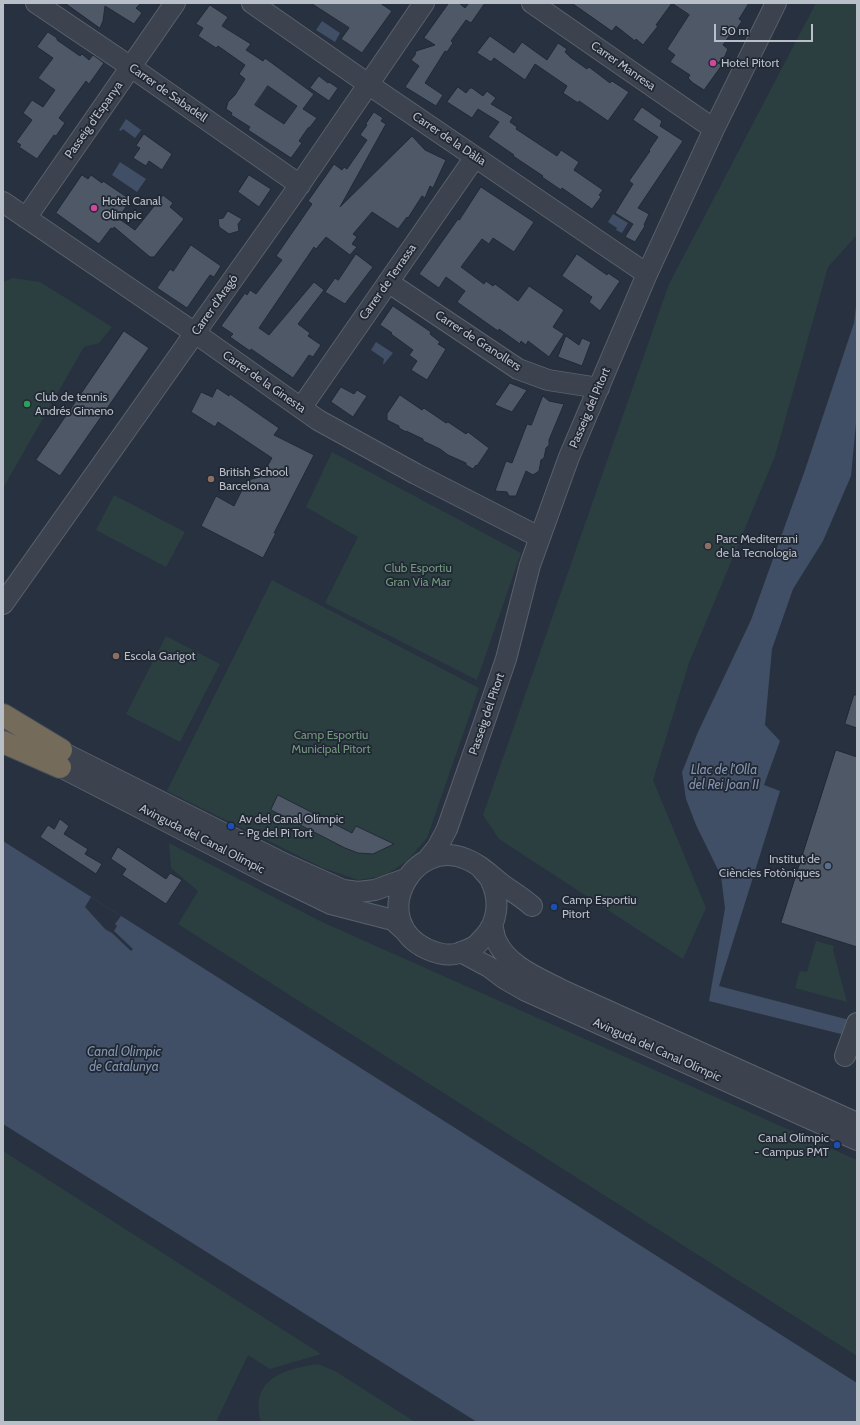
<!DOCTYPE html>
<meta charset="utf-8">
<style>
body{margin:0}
#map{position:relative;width:860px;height:1425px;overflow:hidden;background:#28313f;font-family:Cabin,sans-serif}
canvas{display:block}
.frame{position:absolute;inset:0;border:4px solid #b9bfc9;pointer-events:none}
.scale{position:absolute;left:714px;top:24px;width:99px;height:18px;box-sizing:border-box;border:2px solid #b9bfc9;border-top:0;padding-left:5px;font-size:12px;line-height:14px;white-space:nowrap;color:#b9bfc9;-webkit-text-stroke:3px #212834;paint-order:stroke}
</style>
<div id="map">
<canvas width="860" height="1425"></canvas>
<div class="frame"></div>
<div class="scale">50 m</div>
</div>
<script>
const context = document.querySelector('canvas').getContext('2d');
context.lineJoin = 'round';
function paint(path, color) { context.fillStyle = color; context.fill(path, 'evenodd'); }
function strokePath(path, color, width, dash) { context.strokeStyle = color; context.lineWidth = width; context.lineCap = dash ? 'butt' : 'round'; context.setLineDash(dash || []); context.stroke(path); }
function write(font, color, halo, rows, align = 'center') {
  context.font = font + ' Cabin,sans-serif'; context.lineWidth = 3.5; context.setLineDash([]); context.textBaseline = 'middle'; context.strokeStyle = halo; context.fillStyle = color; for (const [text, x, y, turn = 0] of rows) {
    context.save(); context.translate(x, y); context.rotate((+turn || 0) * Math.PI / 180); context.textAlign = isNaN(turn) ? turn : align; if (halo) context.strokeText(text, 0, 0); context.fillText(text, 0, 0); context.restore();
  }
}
const green = new Path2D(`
 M816,3h41v232l-29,32 -53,189 -86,207 -36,117 53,128 -23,51 -184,-120 -16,-24 186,-531z
 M13,278l27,4 72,45 -13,16 -15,4 -81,141v-206z
 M332,452l189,101 -44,127 -152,-77 33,-66 -52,-30z
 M114,495l71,37 -19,35 -70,-37z
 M272,580l207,108 -52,150 -20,23 -23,15 -26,4 -35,-12 -156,-77z
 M166,636l54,28 -40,78 -54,-28z
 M169,843l153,79 535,238v196l-679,-432 20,-33 -27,-23z
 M816,941l18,5 -1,4 14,52 -52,-14 5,-17 7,1z
 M3,1151l318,203 -51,15 -22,-14 -32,67h-213z
 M318,1364l17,7 80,51h-154c-12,-43 23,-53 57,-58z`);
const water = new Path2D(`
 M322,21l18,12 -5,9 -19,-12z
 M126,119l15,11 -6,8 -12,-9 -2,2 -2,-1z
 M120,162l26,17 -9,13 -25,-17z
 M613,214l15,9 -6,10 -6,-3 1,-2 -9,-6z
 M857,298v115l-6,63 -28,65 -30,48 -21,60 -7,76 15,16 -16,44 16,6 -61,195 138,36v16l-148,-37 16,-93 -4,-32 -25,-51 -10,-26 -4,-27 16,-40 53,-112 54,-150 49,-147z
 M376,342l17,11 -9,11h-1l1,-5 -13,-9z
 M3,841l854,542v39h-380l-474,-298z`);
const pier = new Path2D(`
 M91,897l30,19 -6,8 2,2 -3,5 19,18 -2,2 -19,-18 -7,-4 -20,-22z`);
const building = new Path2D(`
 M65,3h76l-5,5 6,5 -8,11 -29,-18 -2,15 -3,7z
 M311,3h69l12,8 -30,42 -21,-14 8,-11z
 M449,3h10l6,5 4,-5h16l-14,20 -5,-3 -15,21 2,2 -6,9 -2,-1 -20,32 18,12 -7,11 -31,-19 14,-21 -8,-6 4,-5 1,-4 19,-6 -11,-7z
 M572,3h100l-16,22 2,1 -15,19 -7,-6 -1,2 -19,-15 -4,5z
 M672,3h77l-10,16 3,2 -6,9 -2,-1 -11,16 5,4 -3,7 -7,7 4,2 -18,25 -11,-7 -5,-5 2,-3 -20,-13 5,-7 -8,-6 22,-34z
 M210,5l18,12 -6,9 29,18 -5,6 17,11 2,-3 49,36 -11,15 14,9 -7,9 -2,1 -9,13 3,2 -11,15 -43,-28 2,-3 -19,-12 1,-2 -6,-4 2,-7 7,-7 10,-16 -6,-5 6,-9 -27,-19 -2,2 -18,-12 5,-8 -7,-4zM268,86l29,20 -13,18 -29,-19z
 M48,32l9,6v2l23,16 2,-2 7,6 4,-5 11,8 -15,21 -3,-3 -27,37 6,5 -9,13 -2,-1 -17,24 -18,-12 2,-2 -5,-3 16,-22 -9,-7 9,-13 11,7 12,-17 -17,-12 15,-20 -16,-11z
 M490,36l24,17 8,-11 25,18 11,-17 9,6 -2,3 5,5 17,12 2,-2 21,16 2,-2 17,11 -21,29 -29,-20 -1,2 -15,-10 4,-7 -32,-22 -10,16 -31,-22 -3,4 -14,-9z
 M319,76l9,7 1,-1 9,6 -9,13 -19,-13z
 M458,87l8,6 4,-5h2l11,8 4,-5 9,7 -5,6 22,13 -3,5 7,5 -1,2 41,27 4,-6 18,12 -5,8 29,20 -4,5 2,2 -9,12 -30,-21 -1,2 -19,-13 1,-1 -30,-20 1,-1 -26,-18 11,-15 -21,-13 -6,9 -25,-16z
 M642,107l20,14 -2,5 23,15 -45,67 11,6 -5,11 1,1 -10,16 -10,-5 8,-13 -18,-11 18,-29 -4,-3 21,-30 -1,-1 9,-13 -25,-17z
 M374,112l9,6 -2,3 5,3 -46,83 72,-71 13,14 21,10 -13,28 -3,-2 -5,12 -3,-2 -14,22 -1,-1 -9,12 -26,-17 -19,22 4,3 -5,7 5,3 -7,8 -24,-18 -10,12 -2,-2 -55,81 10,7 45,-53 10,8 -26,34 12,9 -2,3 13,9 -8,12 -4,-2 -16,23 -42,-29 -1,2 -20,-14 3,-3 -12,-8 24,-33 2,2 3,-5 6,4 26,-34 -6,-4 36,-52 -4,-3 26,-37 8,6 2,-3 3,2 20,-29 -7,-5 7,-10 -1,-1z
 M144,134l28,20 -10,16 -13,-9 -3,5 -13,-8 7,-10 -4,-2z
 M82,175l6,4 3,-4 11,8 1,-2 28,19 -13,18 17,12 28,-35 10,8 -3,4 14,12 -30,38h-4l-36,-30 -1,2 -2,-1 -12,16 -43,-31z
 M249,175l22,14 -12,18 -21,-15z
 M481,187l53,35 -20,30 -21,-14 -4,6 -7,-5 -21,28 23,17 2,-3 7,5 2,-2 23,17 11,-15 35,24 -11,17 11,7 -15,23 -21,-16 -2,4 -5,-4 -1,3 -21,-15 -1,2 -41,-29 8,-11 -19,-14 -7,11 -20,-14 39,-55 1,1z
 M228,211l14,8 -4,5 1,7 -10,3 -10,-7 -1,-8 5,-1z
 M191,245l30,21 -7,11 -4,-2 -23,33 -30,-20 13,-19 3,2z
 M356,254l17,13 -28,37 -20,-12 10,-14 3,2z
 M577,254l30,21 1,-2 12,8 -20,30 -11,-9 3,-5 -30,-21z
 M393,306l38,26 -1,2 10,8 -2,2 8,5 -19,31 -16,-10 6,-9 -8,-6 4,-5 -22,-16 1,-1 -12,-8z
 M124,331l25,17 -89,128 -24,-16z
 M566,336l13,9 3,-7 9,4 -9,24 -24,-9z
 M510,383l17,7 -15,22 -17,-7z
 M341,387l13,7 3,-4 10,6 -14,21 -22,-15z
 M217,388l12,8 1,-2 49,34 -5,7 40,20 -40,78h2l-13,25 -62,-32 15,-30 18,10 13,-26 14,-3 11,-19 -54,-36 -3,5 -24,-15 10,-20 11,5z
 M400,395l22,15 2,-2 22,15 2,-1 18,12 2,-2 21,16 -12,18 -1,-1 -3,4 -7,-4v-2l-18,-8 -8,-6 -17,-8v-2l-17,-8v1l-7,-4v-2l-12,-6v-6z
 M543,396l6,5 15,3 -15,36v5l-3,3 -2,10 -3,2 -2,11 -6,4 -7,-4 -10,25h-7l-2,-4 -12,-1 11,-30 6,2 15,-39 4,1z
 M854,695h3v33l-12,-4z
 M836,750l21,7v190l-76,-24z
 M278,795l74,38 4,-7 38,18 -21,10 -15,-1 -13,-5 -74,-38z
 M60,819l9,7 -5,8 24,15 -3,5 17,10 -6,10 -56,-37 8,-12 6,4z
 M118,847l48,32 4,-6 12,7 -16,24 -44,-29 4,-6 -15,-10z`);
const minor = new Path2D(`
 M36,3l95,64 169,118
 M252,3l129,90 266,181
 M532,3l182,126
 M3,202l192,131 123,87 98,54 123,63
 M26,218l149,-215
 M388,282l130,87 30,11 51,8
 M301,408l174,-251
 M3,604l291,-411 130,-190
 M46,744l239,120 58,26 15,2 17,-2 33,-12
 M45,759l224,115 62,30 62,16 11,10
 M427,860l10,-12 10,-19 37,-106 22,-64 24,-94 39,-108 78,-183 67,-145 62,-126
 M480,867c4,5 9,9 11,14 9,19 7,41 -7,56 -3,3 -6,7 -9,9 -5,3 -11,5 -16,7 -11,4 -23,0 -32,-4 -60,-28 -15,-113 39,-90 14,5 25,17 37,26 10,7 20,13 29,21
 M492,925c2,5 2,11 4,15 11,26 43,38 66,50l295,133
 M461,952l28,15 16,12 21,12 331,149
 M845,1056l12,-33`);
const highway = new Path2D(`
 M3,715l58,35
 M3,742l57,25`);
const markers = [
 [713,63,4,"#d1479c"],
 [94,208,4,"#d1479c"],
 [27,404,4,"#2e9e5b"],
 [211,479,4,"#8d6e63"],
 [708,546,4,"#8d6e63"],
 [116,656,4,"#8d6e63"],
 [231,826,4,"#1a4fb4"],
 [828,866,4,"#5c6f8a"],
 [554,907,4,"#1a4fb4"],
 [837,1145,4,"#1a4fb4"]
];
const poiNames = [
 ["Hotel Pitort",721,63],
 ["Hotel Canal",102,201],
 ["Olimpic",102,215],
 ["Club de tennis",35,397],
 ["Andrés Gimeno",35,411],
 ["British School",219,472],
 ["Barcelona",219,486],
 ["Parc Mediterrani",716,539],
 ["de la Tecnologia",716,553],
 ["Escola Garigot",124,656],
 ["Av del Canal Olímpic",239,819],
 ["- Pg del Pi Tort",239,833],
 ["Institut de",820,859,"right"],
 ["Ciències Fotòniques",820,873,"right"],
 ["Camp Esportiu",562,900],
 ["Pitort",562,914],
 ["Canal Olímpic",829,1138,"right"],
 ["- Campus PMT",829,1152,"right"]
];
const streetNames = [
 ["Carrer Manresa",623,66,35],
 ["Carrer de Sabadell",168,93,35],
 ["Passeig d'Espanya",94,120,-55],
 ["Carrer de la Dàlia",449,139,34],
 ["Carrer de Terrassa",388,282,-55],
 ["Carrer d'Aragó",215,305,-55],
 ["Carrer de Granollers",478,341,33],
 ["Carrer de la Ginesta",264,382,35],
 ["Passeig del Pitort",590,408,-67],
 ["Passeig del Pitort",487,714,-71],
 ["Avinguda del Canal Olímpic",202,839,27],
 ["Avinguda del Canal Olímpic",657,1050,24]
];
const parkNames = [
 ["Club Esportiu",418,568],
 ["Gran Via Mar",418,582],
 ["Camp Esportiu",331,735],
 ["Municipal Pitort",331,749]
];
const waterNames = [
 ["Llac de l'Olla",724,770],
 ["del Rei Joan II",724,785],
 ["Canal Olimpic",124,1052],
 ["de Catalunya",124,1067]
];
paint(green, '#2b3f41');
paint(water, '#404e66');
paint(pier, '#28313f');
paint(building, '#4f5867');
strokePath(building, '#232a36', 1);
strokePath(minor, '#5a616c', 22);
strokePath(highway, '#474e59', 24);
strokePath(minor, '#3c434f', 20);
strokePath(highway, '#746b5a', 22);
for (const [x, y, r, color] of markers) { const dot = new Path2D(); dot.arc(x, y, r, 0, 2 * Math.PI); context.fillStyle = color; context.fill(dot); strokePath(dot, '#212834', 1.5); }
write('12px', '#b9bfc9', '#212834', poiNames, 'left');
write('12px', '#b9bfc9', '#212834', streetNames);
write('12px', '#72987d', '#212834', parkNames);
write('italic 13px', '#8494ae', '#212834', waterNames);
</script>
